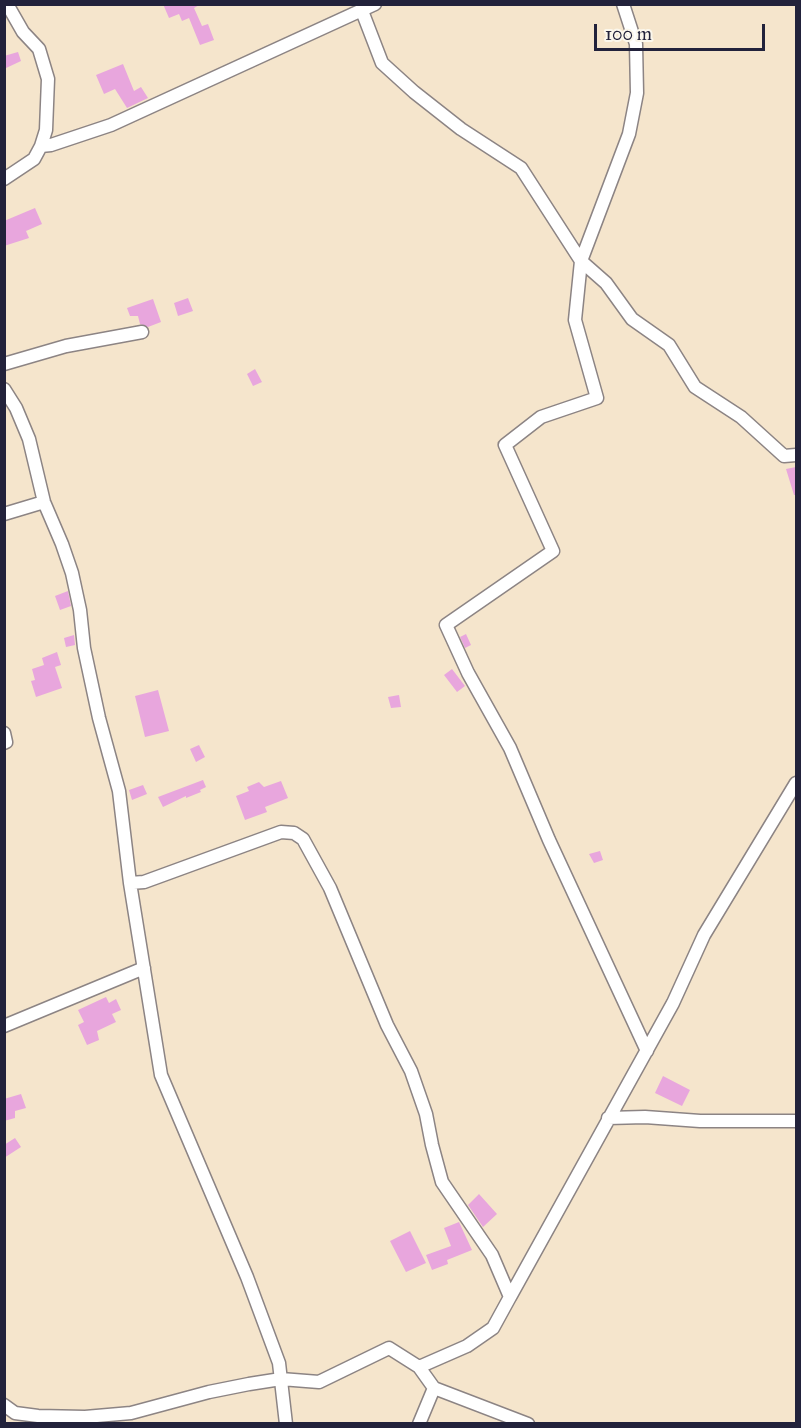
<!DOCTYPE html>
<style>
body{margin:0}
#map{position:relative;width:801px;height:1428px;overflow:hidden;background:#f5e5cc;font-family:"IM FELL Great Primer",serif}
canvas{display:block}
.frame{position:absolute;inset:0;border:6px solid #22223b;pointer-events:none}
.scale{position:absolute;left:594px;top:24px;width:171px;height:27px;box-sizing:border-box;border:3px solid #22223b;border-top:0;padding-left:8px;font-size:18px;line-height:21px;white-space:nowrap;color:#22223b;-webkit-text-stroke:4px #fbf7ec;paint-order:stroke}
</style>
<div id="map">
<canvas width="801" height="1428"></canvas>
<div class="frame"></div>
<div class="scale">100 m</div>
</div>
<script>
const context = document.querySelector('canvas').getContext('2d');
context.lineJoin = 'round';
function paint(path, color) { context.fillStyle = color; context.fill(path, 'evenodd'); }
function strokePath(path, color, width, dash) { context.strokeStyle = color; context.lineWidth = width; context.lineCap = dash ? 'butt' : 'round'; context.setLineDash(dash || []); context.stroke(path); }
const building = new Path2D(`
 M163,4h38l-7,4 8,18 6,-2 6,16 -14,5 -11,-27 -7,3 -3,-7 -10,4z
 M18,52l3,9 -17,8v-13z
 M123,64l11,27 7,-4 7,11 -21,10 -12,-19 -11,5 -8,-19z
 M35,208l7,16 -16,7 3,7 -25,8v-25z
 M188,298l5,13 -15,5 -4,-13z
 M153,299l8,23 -13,5 -8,-3 -2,-8h-8l-3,-8z
 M255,369l7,13 -9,4 -6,-12z
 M796,467v28h-2l-8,-26z
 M68,591l3,15 -11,4 -5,-14z
 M466,634l5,11 -6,3 -5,-11z
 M74,635l1,10 -9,2 -2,-9z
 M57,652l4,13 -6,2 7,21 -26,9 -5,-16 4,-1 -3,-11 12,-4 -2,-7z
 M452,669l13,17 -8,6 -13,-17z
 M158,690l11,41 -24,6 -10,-41z
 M399,695l2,12 -10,1 -3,-11z
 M199,745l6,12 -9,5 -6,-13z
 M203,780l3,7 -6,3 1,2 -15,6v-2l-23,11 -5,-10z
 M281,781l7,17 -23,9 2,5 -22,8 -9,-24 13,-5 -2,-4 12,-5 5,5z
 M143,785l4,9 -15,6 -3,-10z
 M600,851l3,9 -9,3 -5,-9z
 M106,997l3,6 7,-4 5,11 -9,4 4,8 -19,9 2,9 -12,5 -9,-20 6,-3 -6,-12z
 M663,1076l27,14 -8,16 -27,-13z
 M21,1094l5,14 -11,3v7l-11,3v-22z
 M15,1138l6,9 -17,11v-13z
 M479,1194l18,20 -14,13 -15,-22z
 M459,1222l13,28 -25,10 1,4 -16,6 -6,-15 25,-9 -7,-18z
 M410,1231l16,32 -20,9 -16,-31z`);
const street = new Path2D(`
 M623,4l13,40 1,49 -8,41 -48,127 -6,59 22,78 -56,19 -36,28 48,106 -107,74 22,48 42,75 39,92 98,211
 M362,11l20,52 32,29 47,37 60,39 60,93 25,22 26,36 37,26 26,42 46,30 43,39 12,-1
 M41,146l10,-1 60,-20 264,-121
 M4,179l30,-20 7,-13 5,-16 2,-51 -9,-30 -16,-17 -16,-28
 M4,364l62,-18 76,-14
 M4,389l12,19 13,31 15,63 18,42 10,29 8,37 4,38 15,70 20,73 11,92 31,192 86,202 32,86 7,61
 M4,514l40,-12
 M4,733l2,9 -2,1
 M130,883l14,-1 137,-50 13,1 9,6 27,49 57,137 24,46 15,43 6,31 10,37 50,73 18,42 163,-294 31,-68 92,-152
 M4,1026l140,-58
 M608,1118l37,-1 55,4h96
 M510,1297l-17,31 -26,18 -48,21 15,21 94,36
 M4,1405l11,8 23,3 47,1 46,-4 78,-21 40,-8 32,-5 38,3 70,-34 30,19
 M419,1424l15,-36`);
paint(building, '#e8a6dd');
strokePath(street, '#8c8484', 15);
strokePath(street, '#fff', 12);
</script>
